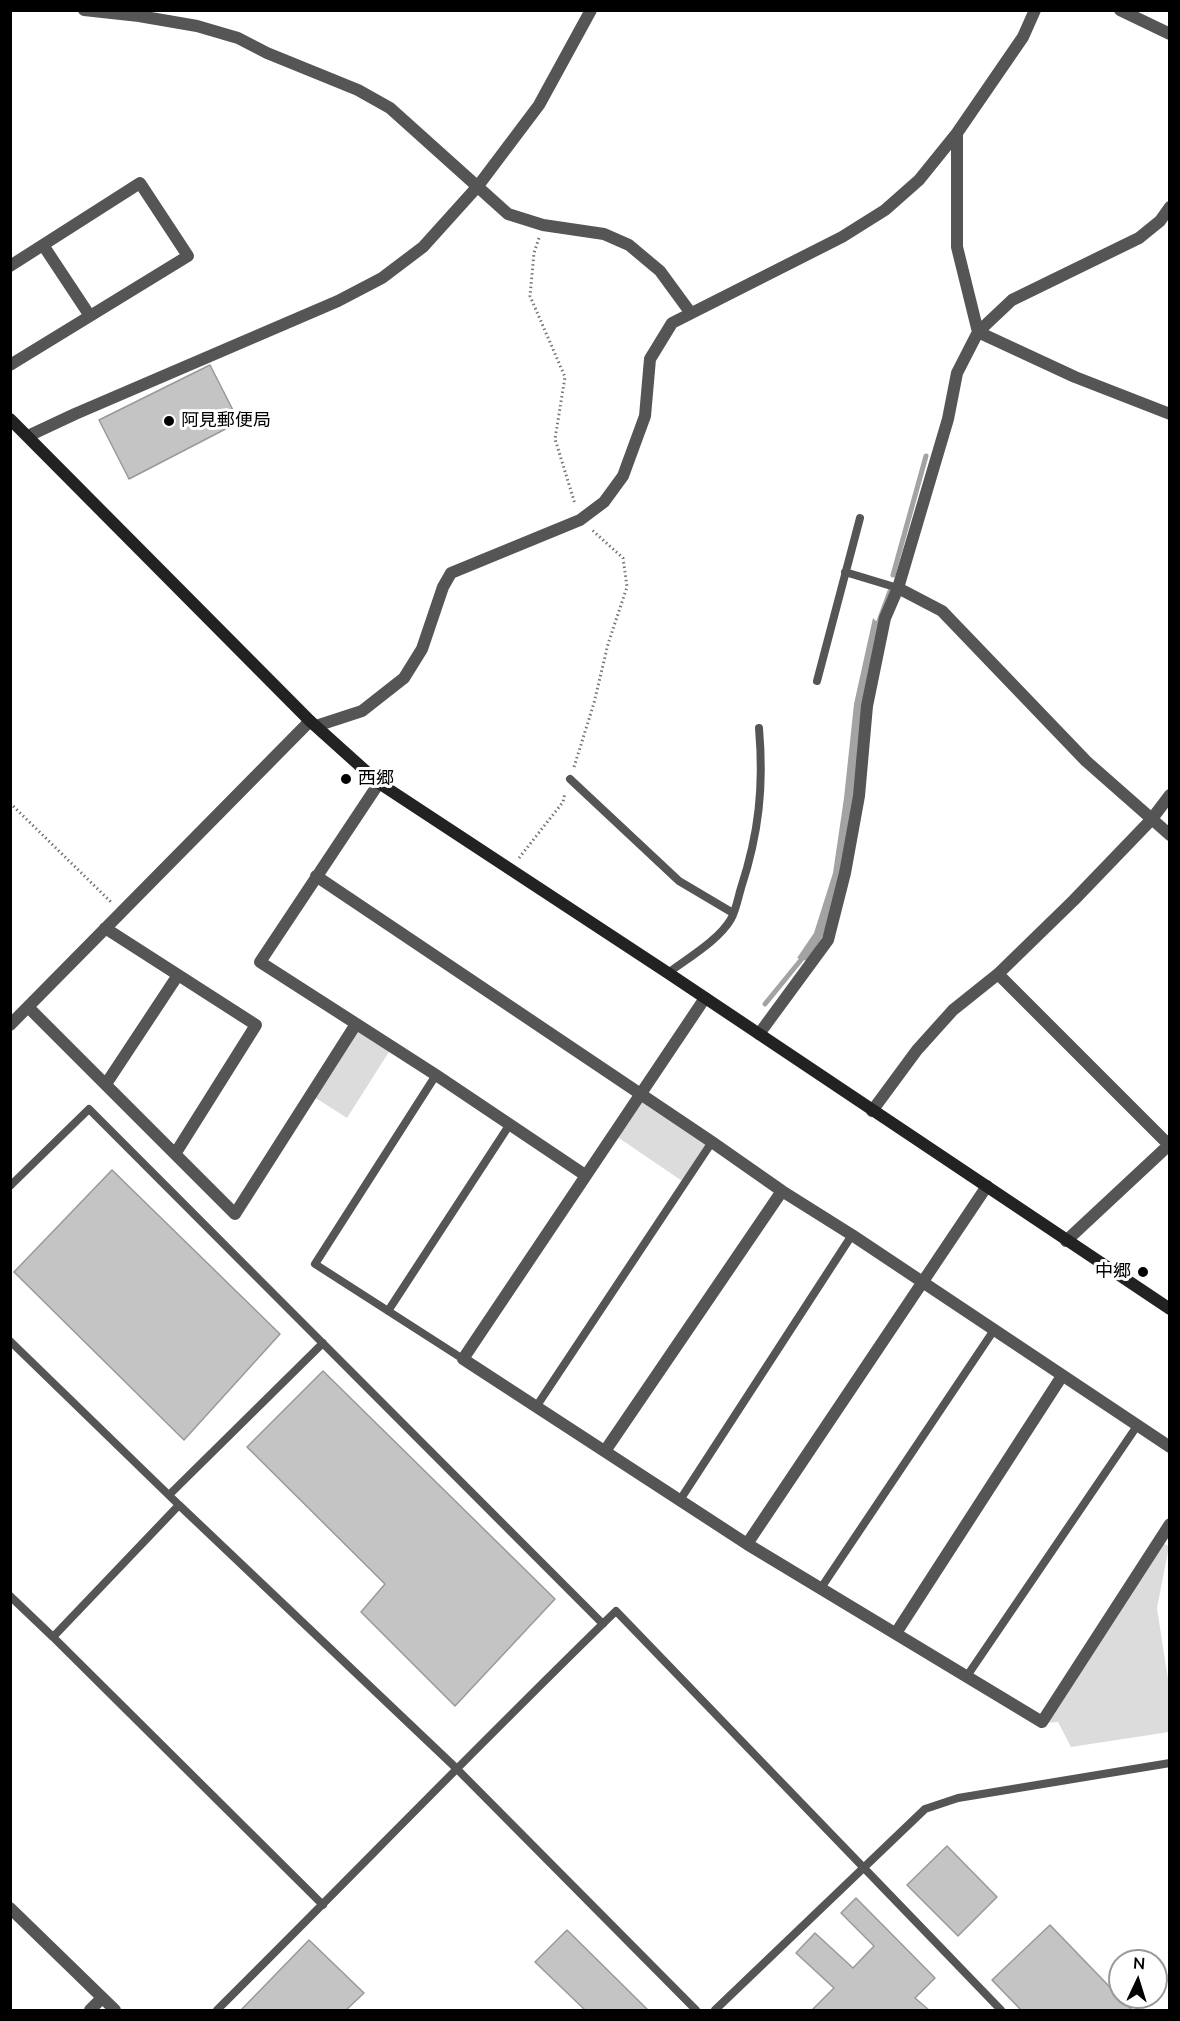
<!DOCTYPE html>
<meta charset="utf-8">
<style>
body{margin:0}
#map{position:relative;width:1180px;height:2021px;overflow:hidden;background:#fff;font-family:Mulish,sans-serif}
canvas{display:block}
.frame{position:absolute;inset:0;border:12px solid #000;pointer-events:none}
.north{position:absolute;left:1108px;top:1949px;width:60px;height:60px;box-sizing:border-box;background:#fff;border:2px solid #999;border-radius:50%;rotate:4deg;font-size:16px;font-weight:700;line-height:24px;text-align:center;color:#000}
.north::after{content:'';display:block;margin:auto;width:21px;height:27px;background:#000;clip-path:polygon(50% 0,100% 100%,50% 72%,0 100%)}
</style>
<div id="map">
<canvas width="1180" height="2021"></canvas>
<div class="frame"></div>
<div class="north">N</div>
</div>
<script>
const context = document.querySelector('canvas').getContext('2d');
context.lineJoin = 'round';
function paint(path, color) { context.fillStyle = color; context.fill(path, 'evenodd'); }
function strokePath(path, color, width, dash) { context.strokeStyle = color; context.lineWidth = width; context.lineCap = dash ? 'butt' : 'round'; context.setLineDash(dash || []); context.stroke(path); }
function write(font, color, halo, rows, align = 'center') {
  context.font = font + ' Mulish,"Noto Sans JP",sans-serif'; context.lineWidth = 6; context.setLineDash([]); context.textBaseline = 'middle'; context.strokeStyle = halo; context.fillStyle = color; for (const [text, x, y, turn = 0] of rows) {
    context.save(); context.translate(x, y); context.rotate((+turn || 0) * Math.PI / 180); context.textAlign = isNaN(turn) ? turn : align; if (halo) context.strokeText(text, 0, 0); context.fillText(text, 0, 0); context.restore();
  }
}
const green = new Path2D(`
 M356,1024l36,23 -45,71 -36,-23z
 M640,1094l72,48 -27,41 -72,-49z
 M1160,1542l9,4 -12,62 12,78v46l-98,15 -13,-25 -13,1z`);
const water = new Path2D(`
 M873,618l7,7 -37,243 -20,68 -16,25 -10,-3 17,-25 19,-60 11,-75 10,-94z`);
const stream = new Path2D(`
 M893,575l33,-119
 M876,629l14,-38
 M765,1004l40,-49`);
const building = new Path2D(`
 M210,365l29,57 -110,57 -30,-59z
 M112,1170l168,164 -96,106 -170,-168z
 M323,1371l232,228 -100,107 -94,-94 24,-28 -138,-137z
 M947,1846l50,51 -39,39 -51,-51z
 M856,1898l79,80 -20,20 14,12h-117l22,-22 -38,-35 19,-20 38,35 21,-22 -33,-33z
 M1050,1925l82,85h-111l-29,-30z
 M567,1930l81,80h-63l-50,-48z
 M309,1940l55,53 -18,17h-105z`);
const path = new Path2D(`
 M539,238l-5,15 -4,43 35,81 -10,62 20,65
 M574,767l20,-64 14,-59 19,-57 -4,-29 -32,-29
 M10,803l102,100
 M519,858l44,-56 2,-9`);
const lane = new Path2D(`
 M845,572l53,16
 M817,681l43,-163
 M570,779l109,102 54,32
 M668,973c20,-15 51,-33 63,-54 5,-9 7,-21 10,-31 18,-55 23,-102 18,-160
 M436,1075l-121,189 148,95
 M10,1186l79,-77 514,515
 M388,1311l122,-187
 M10,1341l169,164
 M536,1407l176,-265
 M169,1495l154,-152
 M680,1500l172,-265
 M821,1588l173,-258
 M10,1596l43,41
 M967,1676l170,-250
 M323,1905l-270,-268 126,-132 277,263 240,242
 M217,2010c133,-132 264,-268 399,-399l385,399
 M715,2010l210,-201 33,-11 212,-35`);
const street = new Path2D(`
 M84,10l55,6 58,10 41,12 29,15 91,37 32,18 118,106 35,11 61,9 25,11 31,26 30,41
 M1120,10l50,24
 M957,133v114l21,85
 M43,245l47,71
 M10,266l130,-83 48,73 -178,109
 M978,332l97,45 95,37
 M28,436l47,-22 263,-113 44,-23 41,-31 55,-61 61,-81 52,-95
 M898,588l44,23 144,150 84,74
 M316,726l46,-15 42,-33 18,-29 21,-62 8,-14 129,-53 24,-18 19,-26 22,-60 5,-57 22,-36 170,-86 43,-27 34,-30 38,-47 66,-96 12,-27
 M379,783l-119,179 176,113 149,100
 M316,876l396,266 70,49 70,44 318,212
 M105,928l151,97 -81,129
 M998,974l171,171
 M705,998l-242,361 284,185 295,178 128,-198
 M28,1007l207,207 121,-190
 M10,1025l300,-304
 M759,1034l69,-94 17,-67 14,-77 8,-90 18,-88 13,-30 50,-169 9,-46 21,-41 34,-32 127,-62 21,-17 10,-14
 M106,1084l72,-109
 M872,1111l45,-61 36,-40 45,-36 76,-74 77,-80 19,-25
 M1066,1241l104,-97
 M605,1451l177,-260
 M747,1544l240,-358
 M896,1633l166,-257
 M10,1908l105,102
 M90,2010l12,-12`);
const secondary = new Path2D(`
 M10,419l300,302 69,62 289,190 502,336`);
const markers = [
 [169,421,6,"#000"],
 [346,779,6,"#000"],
 [1143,1272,6,"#000"]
];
const poiNames = [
 ["阿見郵便局",181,421],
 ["西郷",358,779],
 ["中郷",1131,1272,"right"]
];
paint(green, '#dcdcdc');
paint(water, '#a3a3a3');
strokePath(stream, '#a3a3a3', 5);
paint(building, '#c4c4c4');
strokePath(building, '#999', 1.5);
strokePath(path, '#777', 3, [1.5, 3]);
strokePath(lane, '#555', 8);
strokePath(street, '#555', 12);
strokePath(secondary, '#222', 12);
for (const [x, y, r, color] of markers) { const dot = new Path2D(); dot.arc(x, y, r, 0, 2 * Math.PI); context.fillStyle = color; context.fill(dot); strokePath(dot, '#fff', 2); }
write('18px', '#000', '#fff', poiNames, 'left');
</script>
